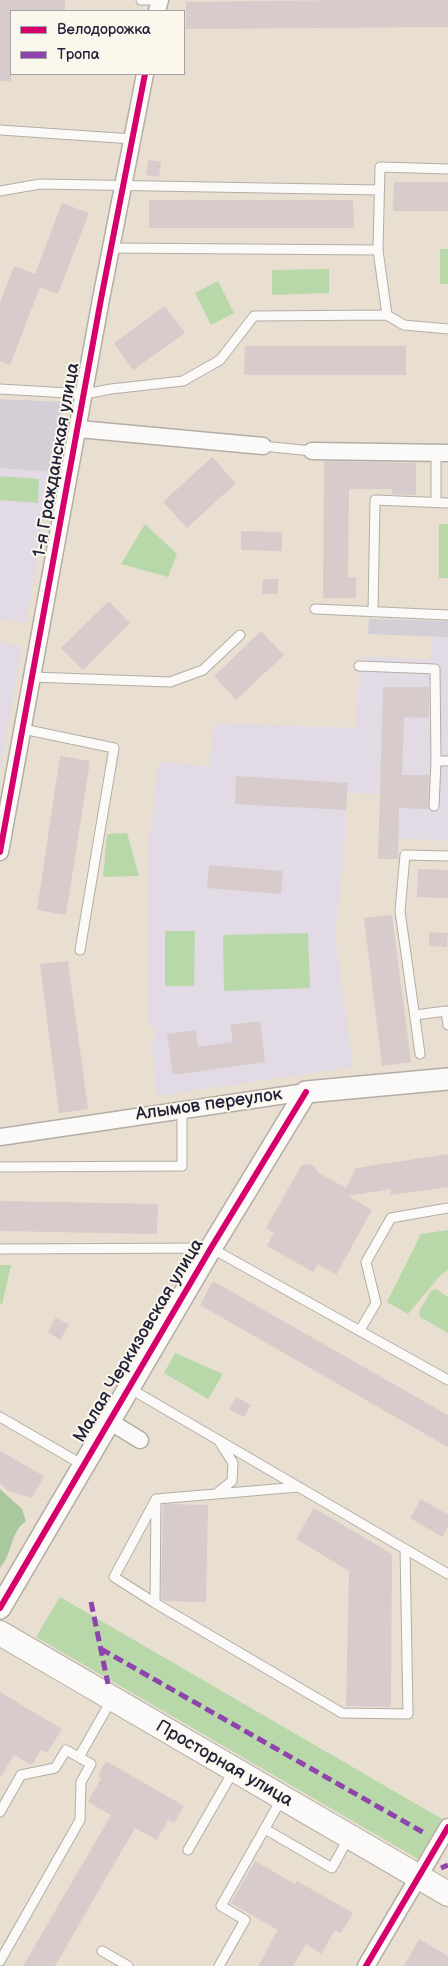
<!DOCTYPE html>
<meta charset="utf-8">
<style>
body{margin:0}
#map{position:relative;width:448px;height:1966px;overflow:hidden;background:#e8dfd0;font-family:"Balsamiq Sans",sans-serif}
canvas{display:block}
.legend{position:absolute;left:10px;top:10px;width:175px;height:65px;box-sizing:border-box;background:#fbf7ec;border:1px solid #a4a2a5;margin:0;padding:6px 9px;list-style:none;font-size:15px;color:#22223b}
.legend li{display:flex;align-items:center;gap:10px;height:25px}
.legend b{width:25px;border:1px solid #a4a2a5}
</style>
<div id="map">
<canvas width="448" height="1966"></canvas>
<ul class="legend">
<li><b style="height:6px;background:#d6006c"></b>Велодорожка</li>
<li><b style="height:6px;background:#8e44ad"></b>Тропа</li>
</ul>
</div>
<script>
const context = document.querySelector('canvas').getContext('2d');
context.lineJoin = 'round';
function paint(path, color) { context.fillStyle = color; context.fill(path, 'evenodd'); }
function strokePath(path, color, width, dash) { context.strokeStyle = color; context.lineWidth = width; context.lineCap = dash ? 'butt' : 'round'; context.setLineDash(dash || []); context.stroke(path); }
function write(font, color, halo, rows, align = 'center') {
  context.font = font + ' "Balsamiq Sans",sans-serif'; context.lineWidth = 4; context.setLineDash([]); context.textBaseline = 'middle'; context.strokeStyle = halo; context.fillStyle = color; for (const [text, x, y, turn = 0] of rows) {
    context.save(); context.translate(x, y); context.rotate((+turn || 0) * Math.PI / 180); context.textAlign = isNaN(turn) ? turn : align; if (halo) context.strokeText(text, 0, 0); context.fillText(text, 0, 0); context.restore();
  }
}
const built = new Path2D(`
 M0,468l53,4 -27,151 -26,-4z
 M432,636l16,1v204l-49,-3 -1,21h-20l2,-64 -33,-2 -3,61 -9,81 18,132 -196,29 -6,-55 4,-1 -1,-14h-5l-2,-99 2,-84 10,-82 50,6 6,-44 142,5 2,-71 72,2z
 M0,642l22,4 -22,127z`);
const industrial = new Path2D(`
 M0,399l63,3 -10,70 -53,-4z
 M369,619l79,2v16l-80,-3z`);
const green = new Path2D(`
 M440,249h8v35h-8z
 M329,269v24l-57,2v-25z
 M218,281l16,32 -23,12 -16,-32z
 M0,476l39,3 -1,24 -38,-3z
 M145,524l32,30 -9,23 -47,-13z
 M439,524h9v54h-9z
 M127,833l12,43 -36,1 4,-43z
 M165,931h30l-1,55h-29z
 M308,933l2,55 -86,3 -1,-56z
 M448,1230v40l-8,6 -32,38 -21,-12 34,-68z
 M0,1265h11l-9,40 -2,-2z
 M436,1289l12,8v36l-28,-16 -1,-6 12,-20z
 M175,1353l48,21 -15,25 -44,-26z
 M60,1597l382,222 -24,40 -382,-222z`);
const forest = new Path2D(`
 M0,1489l22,20 4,12c-16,11 -13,32 -26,47z`);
const building = new Path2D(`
 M0,0h65v11h-54v70h-11z
 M347,0h101v27l-262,2v-27z
 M148,160l13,2 -2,15 -13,-2z
 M394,182h54v29h-55z
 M149,200h204l1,28h-205z
 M62,203l27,10 -31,81 -18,-7 -30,78 -10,-4v-58l14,-37 21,8z
 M165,306l20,27 -52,37 -19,-27z
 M245,346h161v29h-162z
 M212,457l24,26 -49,45 -24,-26z
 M324,461l92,2v32l-24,-1v-5h-43l-1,88h8v21h-33z
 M241,531l41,1v19l-41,-1z
 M263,579h15v15h-16z
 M109,601l21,22 -47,47 -22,-22z
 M261,631l23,24 -48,45 -22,-24z
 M383,687h46v31l-25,-1 -2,58h27l-1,34 -29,-1 -1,51h-20z
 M60,756l30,5 -24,154 -29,-5z
 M236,776l112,7 -2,27 -111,-6z
 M209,865l74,6 -2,23 -74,-6z
 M418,869l30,1v28l-31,-1z
 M392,915l19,147 -29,4 -18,-148z
 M429,932l19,1 -1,14 -18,-1z
 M68,961l20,148 -29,4 -19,-149z
 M260,1021l5,41 -92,13 -6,-41 29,-4 2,17 35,-5 -3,-17z
 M448,1154v33l-57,8v-6l-43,7 24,14 -36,65 -18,-11 -5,8 -46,-26 7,-13 -8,-5 35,-62 5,-2 5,1 4,2 2,5 29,16 10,-20z
 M0,1201l158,3 -1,30 -157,-3z
 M213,1281l235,134v32l-248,-142z
 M56,1317l13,8 -9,15 -12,-8z
 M236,1397l15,8 -7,12 -15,-8z
 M0,1451l44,25 -12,22 -24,-7 -8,-8z
 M421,1499l27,16v11l-6,11 -32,-19z
 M166,1504l42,1 -2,97 -42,-1 -3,-2 2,-94z
 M314,1508l78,46 -1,153 -45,-1 3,-135 -53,-32z
 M0,1692l62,37 -15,24 -6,-3 -9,15 -18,-10 -14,23z
 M106,1761l78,45 -10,17 -6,-3 -11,20 -22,-12 -80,138h-32l88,-151 -23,-13 13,-24 -3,-2z
 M255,1861l40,23 2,-3 56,32 -12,20 -6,-3 -14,24 -15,-10 -13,22h-35l20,-36 -47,-27z
 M419,1939l29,17v10h-44z`);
const service = new Path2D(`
 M141,0h19
 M0,130l133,9
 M0,191l40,-7 339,6
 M112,248l266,2
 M387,315l17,10 44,4
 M0,389l85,5 26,-5 72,-8 37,-21 34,-44 133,-1 -9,-65 2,-83 68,2
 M263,446l49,5
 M436,502v-49
 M315,609l133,6
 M373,612l2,-112 73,3
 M359,666l76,3 1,92
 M32,677l138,5 33,-12 37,-35
 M23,729l91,19 -34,202
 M434,806l2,-45h12
 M415,1015l31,-4 2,14
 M420,1054l-20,-143 5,-56 43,1
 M0,1167l182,-1v-57
 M0,1249l211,-1 237,132
 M360,1330l16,-27 -10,-41 25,-44 57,-10
 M129,1388l319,186
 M0,1417l83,48
 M299,1487l-143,12 -1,104 187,110 66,1 -3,-165
 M216,1494l16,-13 1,-18 -14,-22
 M155,1501l-41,76 41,26
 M79,1757l33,-58
 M0,1812l21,-37 34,-7 11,-18 25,14 -10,18 -1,38 -80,141
 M265,1829l67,39 17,-31
 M188,1850l46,-80
 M102,1951l26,15
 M219,1966l26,-46 -24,-14 61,-108`);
const minor = new Path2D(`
 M157,11l3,-11
 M79,429l184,17
 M312,451l136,2
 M0,852l101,-553 44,-225
 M0,1137l306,-45
 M109,1421l31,19
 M366,1966l82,-139`);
const tertiary = new Path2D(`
 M0,1608l211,-360 95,-156 142,-13`);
const secondary = new Path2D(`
 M0,1633l448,261`);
const quiet = new Path2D(`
 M91,1602l17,82
 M101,1649l325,185
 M441,1868l7,-3`);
const cycleway = new Path2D(`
 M0,852l101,-553 44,-225
 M0,1608l211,-360 95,-156
 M366,1966l82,-139`);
const streetNames = [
 ["1-я Гражданская улица",57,460,-80],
 ["Алымов переулок",209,1105,-8],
 ["Малая Черкизовская улица",139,1341,-59],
 ["Просторная улица",224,1764,30]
];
paint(built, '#e2dae4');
paint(industrial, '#d4ced6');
paint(green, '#b9d8aa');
paint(forest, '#a9c89e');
paint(building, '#d8cbcc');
strokePath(service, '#b3ada6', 11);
strokePath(minor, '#b3ada6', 19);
strokePath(tertiary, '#b3ada6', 24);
strokePath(secondary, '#b3ada6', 26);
strokePath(service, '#fcfaf8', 9);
strokePath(minor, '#fcfaf8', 16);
strokePath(tertiary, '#fcfaf8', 21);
strokePath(secondary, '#fcfaf8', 24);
strokePath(quiet, '#8e44ad', 5, [10, 5]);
strokePath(cycleway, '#d6006c', 6);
write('18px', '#22223b', '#fbf7ec', streetNames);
</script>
